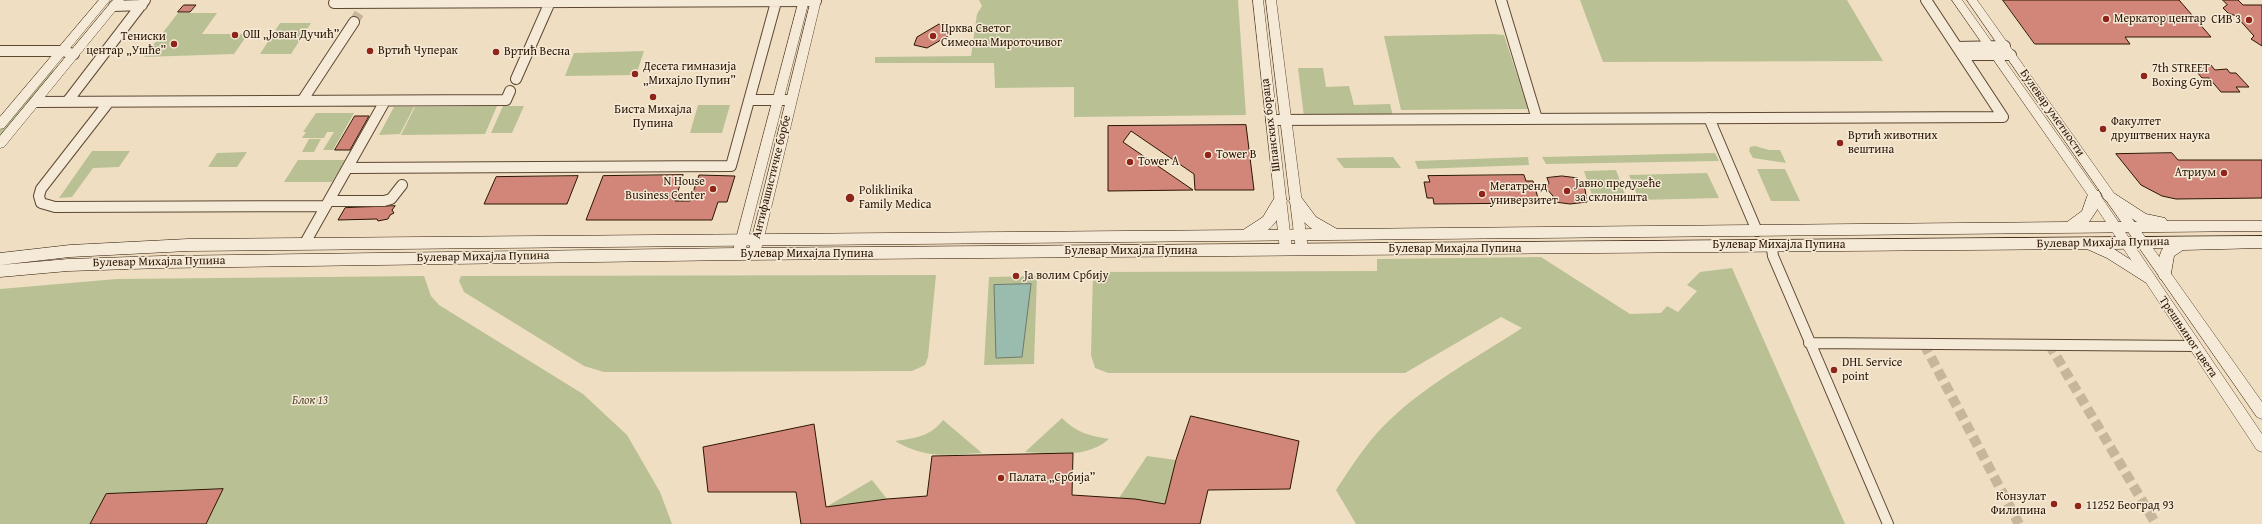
<!DOCTYPE html>
<meta charset="utf-8">
<style>
body{margin:0}
canvas{display:block;background:#efdec2}
</style>
<canvas width="2262" height="524"></canvas>
<script>
const context = document.querySelector('canvas').getContext('2d');
context.lineJoin = 'round';
function paint(path, color) { context.fillStyle = color; context.fill(path, 'evenodd'); }
function strokePath(path, color, width, dash) { context.strokeStyle = color; context.lineWidth = width; context.lineCap = dash ? 'butt' : 'round'; context.setLineDash(dash || []); context.stroke(path); }
function write(font, color, halo, rows, align = 'center') {
  context.font = font + ' "Gentium Book Plus",serif'; context.lineWidth = 3; context.setLineDash([]); context.textBaseline = 'middle'; context.strokeStyle = halo; context.fillStyle = color; for (const [text, x, y, turn = 0] of rows) {
    context.save(); context.translate(x, y); context.rotate((+turn || 0) * Math.PI / 180); context.textAlign = isNaN(turn) ? turn : align; if (halo) context.strokeText(text, 0, 0); context.fillText(text, 0, 0); context.restore();
  }
}
const green = new Path2D(`
 M979,0h259l8,115 -172,2v-30l-79,1 -1,-25h-119v-6l96,-1 6,-42 5,-8z
 M1580,0h267l36,61 -280,1z
 M178,13h39l-15,21h46l-14,20 -90,3z
 M280,23h31l-20,31h-31z
 M1493,34l11,1 24,74 -127,1 -17,-74z
 M644,51l-8,24 -71,1 9,-23z
 M1298,68h25l3,19 23,-1 5,19 36,-1 3,12 -89,1z
 M48,70h7l-55,66v-6z
 M698,105h32l-8,28h-32z
 M497,106l-12,28 -84,1 14,-28z
 M503,106h21l-12,27h-21z
 M394,107h20l-14,27 -21,1z
 M316,113h38l-21,37h-10l11,-18h-12h5l-3,6h-22l4,-6h-3z
 M309,139h12l-7,13h-12z
 M1755,146l14,4h11l6,13 -33,-5 -4,-7 1,-4z
 M92,151h38l-11,16 -26,1 -21,29 -13,1z
 M247,152l-10,15h-29l9,-14z
 M1715,153l4,8 -173,3 -4,-7z
 M1393,157l8,11h-57l-8,-10z
 M1528,157l1,8 -111,4 -3,-8z
 M298,160h47l-13,22h-48z
 M1757,169h28l15,32h-29z
 M1616,170l11,30 -33,1 -10,-30z
 M1707,173l12,25 -80,2 -10,-25z
 M1541,257l89,57 31,-1 6,-7 11,6 19,-21 -10,-6 13,-13 32,-4 113,256h-489l-20,-34c17,-26 34,-53 58,-74 38,-35 85,-60 128,-88l-21,-11 -96,56h-297l-13,-5 -4,-13 2,-83 284,-1v-12z
 M936,275l-8,82 -3,8 -13,6 -292,1h-16l-20,-6 -120,-74 -5,-11 2,-5z
 M424,276l7,20 8,9 144,89 44,41 33,57 12,32h-672v-235l117,-10z
 M1037,276l-3,88 -50,1 5,-88z
 M1062,418c13,14 28,18 47,21 -22,20 -56,14 -84,13z
 M943,420l39,33c-34,2 -57,6 -87,-12 20,-3 35,-4 48,-21z
 M1147,456l29,4 -11,44 -46,-6z
 M872,480l15,19 -61,8z`);
const water = new Path2D(`
 M1031,284l-9,73 -26,1 -2,-73z`);
const building = new Path2D(`
 M2003,0h176l32,37h-86l5,7h-95z
 M2223,0h15l5,5h19v41l-11,-7 3,-3 -18,-20 -8,-3 -5,-5 4,-3z
 M184,5h12l-6,7h-12z
 M944,23l9,6 -3,2 3,2 -26,15 -13,-3 3,-8 22,-13 2,1z
 M2210,64l5,6 12,-1 3,4h6l13,14h-13l4,5h-19l-12,-14h-7l-11,-13z
 M355,116h14l-19,34h-15z
 M1246,125l8,65h-59l-1,-16 -63,-43 -8,11 70,48 -85,1v-65z
 M2172,153l6,7h84v38l-86,1 -14,-3 -21,-11 -25,-31z
 M683,175l-8,26h15l9,-26 36,1 -8,26h-9l-6,18h-126l17,-44z
 M1524,175l2,6h7l5,17h-6l1,5 -99,1 -1,-6h-6l-3,-16h6l-2,-6z
 M578,176l-11,28h-83l12,-27z
 M1562,176l16,2 7,11 2,13 -17,2 -15,-2 -2,-6 -7,-8 3,-5 -2,-5z
 M395,206l-3,4 2,3 -4,2 -2,4 -10,2 -1,-2 -39,1 7,-12z
 M1191,416l108,25 -9,48 -82,1 -8,34h-399l-5,-32h-88l-5,-45 111,-23 12,83 61,-8 40,-3 5,-40 141,-3 -1,42 63,4 30,5 11,-44z
 M223,489l-17,35h-116l16,-30z`);
const minorTunnel = new Path2D(`
 M354,22l6,-10
 M1924,344l95,180
 M2049,344l107,180`);
const minor = new Path2D(`
 M1501,0l36,119
 M1926,0l77,117
 M334,3l482,-2
 M114,6l28,-1
 M1957,47l48,-1
 M0,51h62l12,3
 M1962,55h49
 M516,79l34,-77
 M749,100h42
 M302,101l52,-79
 M35,102l471,-2 4,-9
 M67,102l78,-102
 M108,103l-67,86 -2,7 2,7 14,4 271,-1
 M1709,118l48,113
 M1271,120l732,-3
 M348,168l383,-2 45,-164
 M329,201h55l7,-2 11,-14
 M305,243l80,-142
 M1777,245l-5,4 1,7 115,268
 M1809,343l386,3`);
const tertiary = new Path2D(`
 M99,0h11l-106,128 -4,1v-12z
 M113,0h11l-120,147 -4,1v-12z
 M799,0h10l-65,254 -1,3h-10l-1,-3z
 M811,0h10l-61,254 -1,3h-10l-1,-3z
 M1253,0h10l29,250 -1,3h-10l-1,-3z
 M1266,0h10l32,250 -1,3h-10l-1,-3z
 M1952,0h10l136,192 164,242v18l-5,-2 -167,-252z
 M1967,0h10l285,402v17l-5,-2z`);
const secondary = new Path2D(`
 M2094,190l5,1 2,4 -4,15 -8,12h48l-33,-23 -2,-4 2,-4 5,-1 37,24 19,4 2,3h95v10l-2074,20 -118,6 -70,8v-12l70,-8 118,-6 1055,-9 20,-13 12,-20h10l2,4c-4,11 -10,21 -19,29l44,-1 -15,-13 -8,-15 2,-4h10l15,20 21,12 730,-7 15,-11 7,-20z
 M2262,236v12l-79,2 -9,6 -4,23 -5,2 -5,-2c-5,-9 -2,-22 3,-31l-49,1 39,25 3,4 -3,4 -5,2 -41,-26 -20,-9 -1349,11 -576,8 -94,3 -68,6v-12l68,-6 94,-3 576,-8z`);
const markers = [
 [2106,19,4,"#8f2418"],
 [2249,20,4,"#8f2418"],
 [235,35,4,"#8f2418"],
 [933,36,4,"#8f2418"],
 [174,44,4,"#8f2418"],
 [370,51,4,"#8f2418"],
 [496,52,4,"#8f2418"],
 [635,74,4,"#8f2418"],
 [2144,76,4,"#8f2418"],
 [653,97,4,"#8f2418"],
 [2103,129,4,"#8f2418"],
 [1840,143,4,"#8f2418"],
 [1208,155,4,"#8f2418"],
 [1130,162,4,"#8f2418"],
 [2224,173,4,"#8f2418"],
 [713,189,4,"#8f2418"],
 [1567,191,4,"#8f2418"],
 [1482,194,4,"#8f2418"],
 [850,198,5,"#8f2418"],
 [1016,276,4,"#8f2418"],
 [1834,370,4,"#8f2418"],
 [1001,478,4,"#8f2418"],
 [2054,504,4,"#8f2418"],
 [2078,506,4,"#8f2418"]
];
const poiNames = [
 ["Меркатор центар",2114,19],
 ["СИВ 3",2241,20,"right"],
 ["Црква Светог",941,29],
 ["Симеона Мироточивог",941,43],
 ["ОШ „Јован Дучић”",243,35],
 ["Тениски",166,37,"right"],
 ["центар „Ушће”",166,51,"right"],
 ["Вртић Чуперак",378,51],
 ["Вртић Весна",504,52],
 ["Десета гимназија",643,67],
 ["„Михајло Пупин”",643,81],
 ["7th STREET",2152,69],
 ["Boxing Gym",2152,83],
 ["Биста Михајла",653,110,"center"],
 ["Пупина",653,124,"center"],
 ["Факултет",2111,122],
 ["друштвених наука",2111,136],
 ["Вртић животних",1848,136],
 ["вештина",1848,150],
 ["Tower B",1216,155],
 ["Tower A",1138,162],
 ["Атриум",2216,173,"right"],
 ["N House",705,182,"right"],
 ["Business Center",705,196,"right"],
 ["Јавно предузеће",1575,184],
 ["за склоништа",1575,198],
 ["Мегатренд",1490,187],
 ["универзитет",1490,201],
 ["Poliklinika",859,191],
 ["Family Medica",859,205],
 ["Ја волим Србију",1024,276],
 ["DHL Service",1842,363],
 ["point",1842,377],
 ["Палата „Србија”",1009,478],
 ["Конзулат",2046,497,"right"],
 ["Филипина",2046,511,"right"],
 ["11252 Београд 93",2086,506]
];
const streetNames = [
 ["Булевар уметности",2052,113,55],
 ["Шпанских бораца",1271,125,-97],
 ["Антифашистичке борбе",772,177,-76],
 ["Булевар Михајла Пупина",2103,243,-1],
 ["Булевар Михајла Пупина",1779,245],
 ["Булевар Михајла Пупина",1455,249],
 ["Булевар Михајла Пупина",1131,251],
 ["Булевар Михајла Пупина",807,254],
 ["Булевар Михајла Пупина",483,257,-1],
 ["Булевар Михајла Пупина",159,262,-1],
 ["Трешњиног цвета",2188,337,56]
];
const parkNames = [
 ["Блок 13",310,401]
];
paint(green, '#b9c194');
paint(water, '#9abcaf');
strokePath(water, '#6e7a6a', 1);
paint(building, '#d18679');
strokePath(building, '#2c1602', 1);
strokePath(minorTunnel, '#c8b69c', 10, [10, 5]);
strokePath(minor, '#5d4832', 12);
strokePath(tertiary, '#5d4832', 1);
strokePath(secondary, '#2c1602', 1);
strokePath(minor, '#f5ead7', 10);
paint(tertiary, '#f5ead7');
paint(secondary, '#f5ead7');
for (const [x, y, r, color] of markers) { const dot = new Path2D(); dot.arc(x, y, r, 0, 2 * Math.PI); context.fillStyle = color; context.fill(dot); strokePath(dot, '#f5ead7', 1.5); }
write('12px', '#2c1602', '#f5ead7', poiNames, 'left');
write('12px', '#2c1602', '#f5ead7', streetNames);
write('italic 12px', '#56492e', '#f5ead7', parkNames);
</script>
